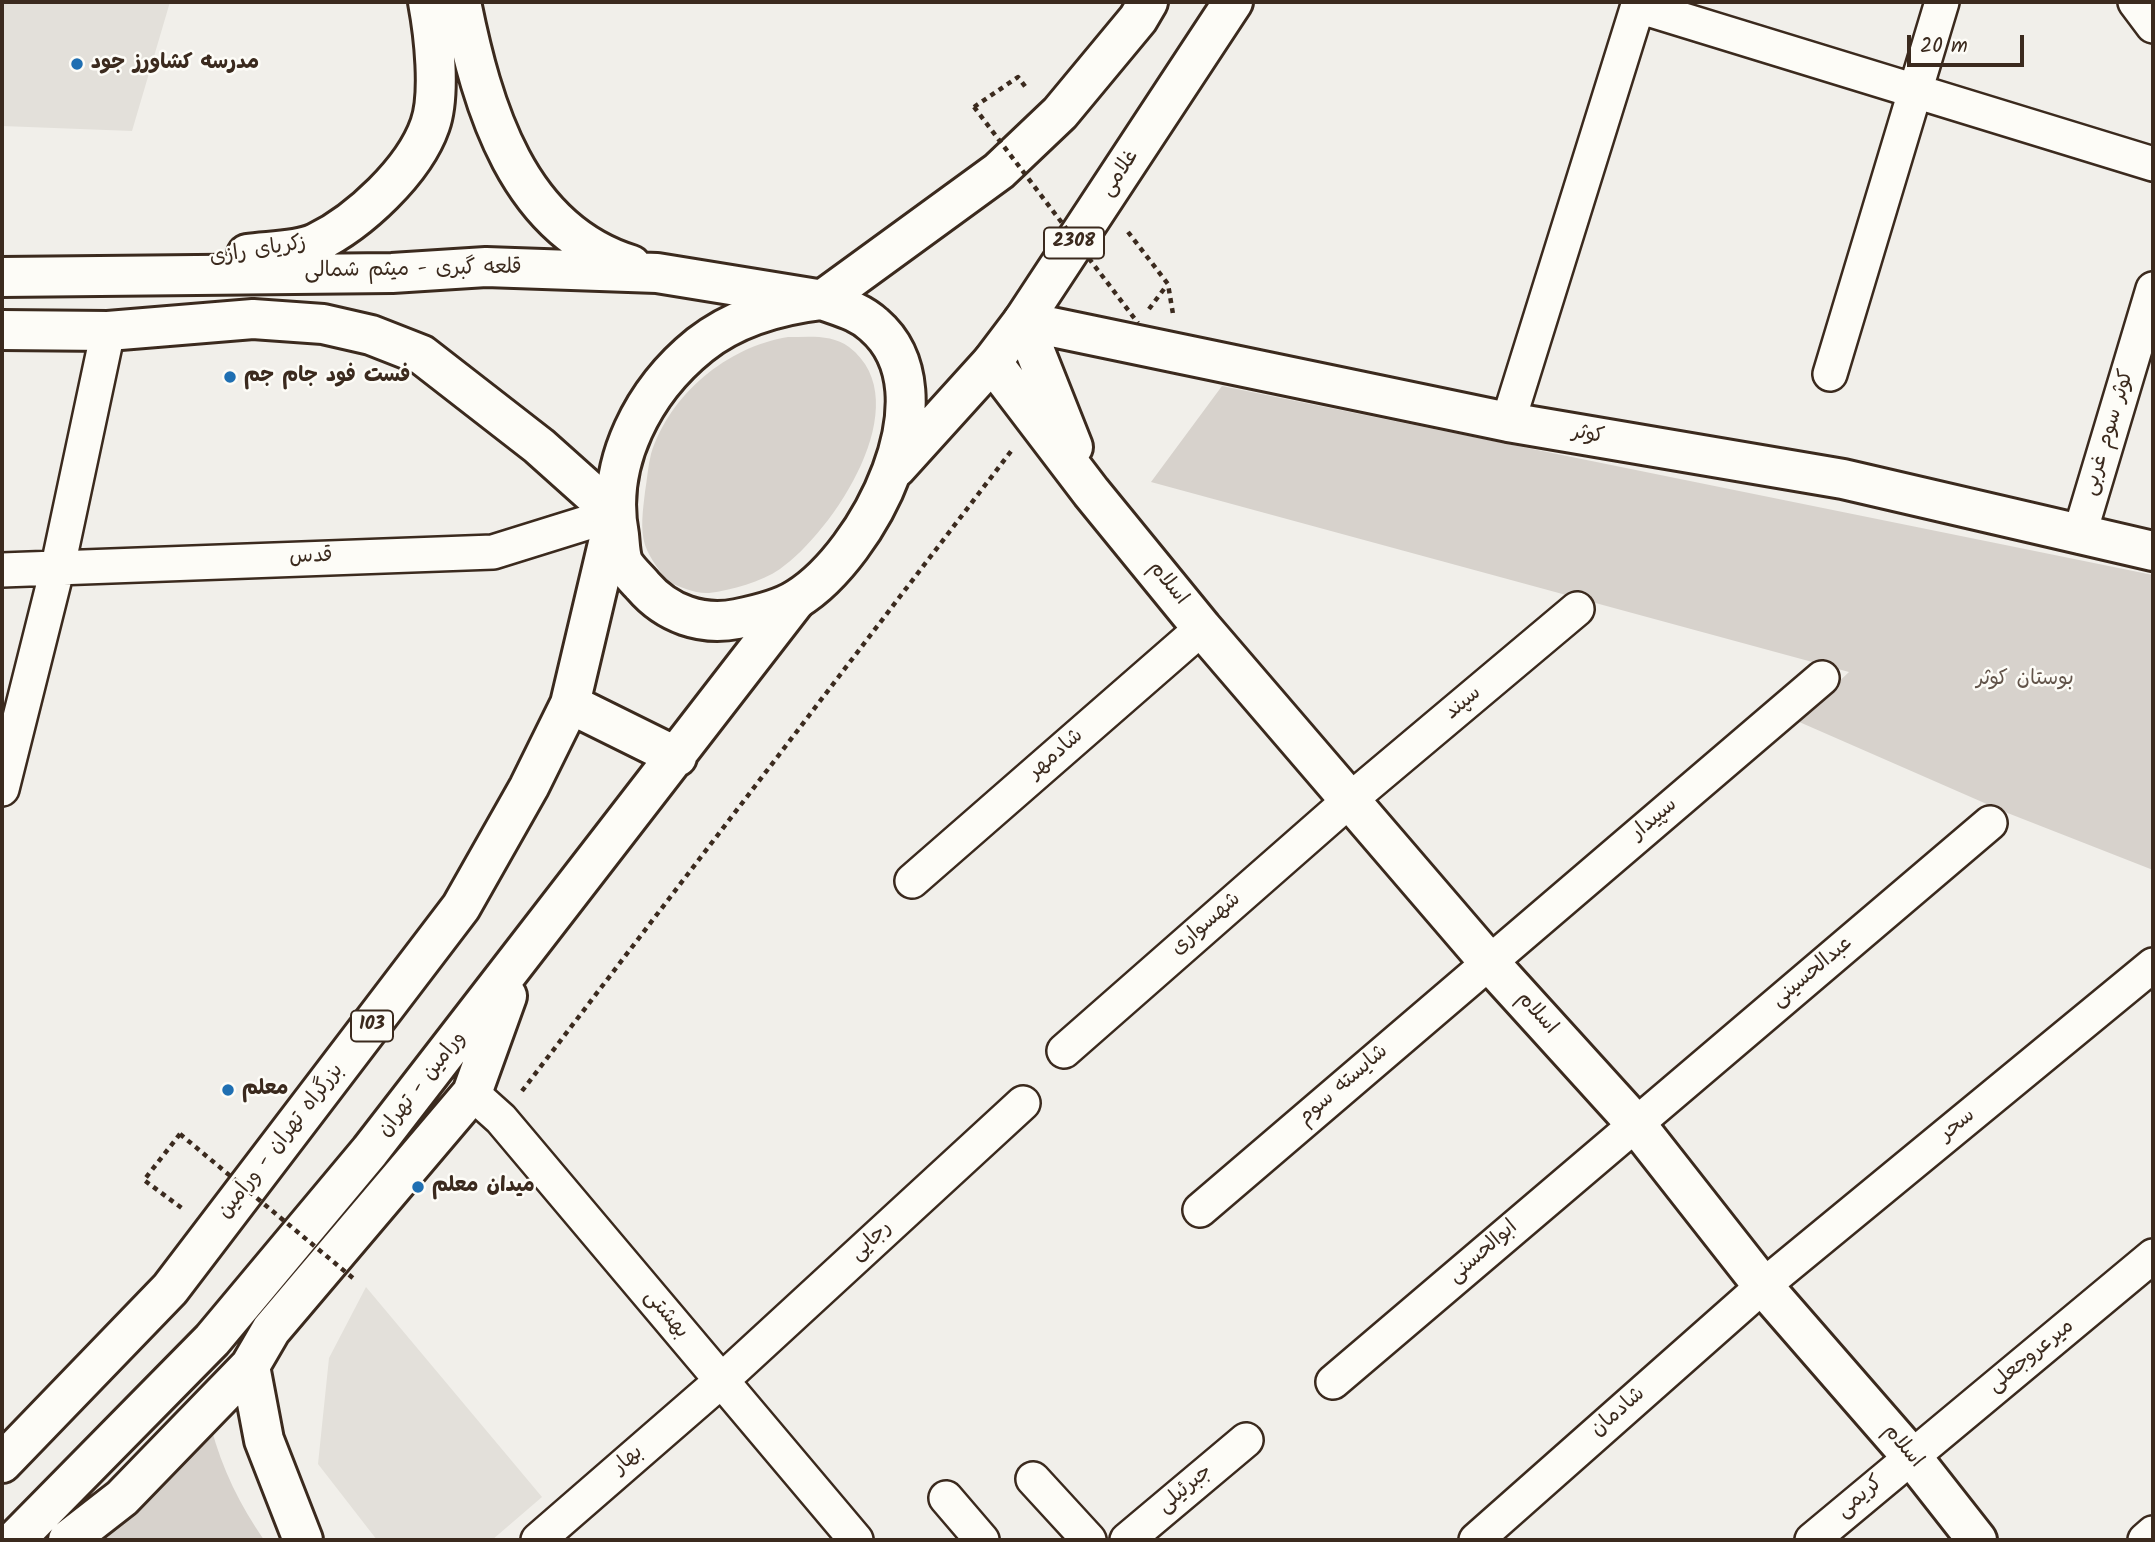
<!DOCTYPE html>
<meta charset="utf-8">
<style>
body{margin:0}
#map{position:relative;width:2155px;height:1542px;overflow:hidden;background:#f1efea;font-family:Kalam,sans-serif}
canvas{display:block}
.frame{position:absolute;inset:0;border:4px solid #3b2a1e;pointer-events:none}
.scale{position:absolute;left:1907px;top:35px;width:117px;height:32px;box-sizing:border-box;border:4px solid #3b2a1e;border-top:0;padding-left:9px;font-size:21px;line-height:24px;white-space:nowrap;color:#3b2a1e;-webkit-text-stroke:5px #fdfcf7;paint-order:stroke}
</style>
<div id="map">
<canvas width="2155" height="1542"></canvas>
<div class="frame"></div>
<div class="scale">20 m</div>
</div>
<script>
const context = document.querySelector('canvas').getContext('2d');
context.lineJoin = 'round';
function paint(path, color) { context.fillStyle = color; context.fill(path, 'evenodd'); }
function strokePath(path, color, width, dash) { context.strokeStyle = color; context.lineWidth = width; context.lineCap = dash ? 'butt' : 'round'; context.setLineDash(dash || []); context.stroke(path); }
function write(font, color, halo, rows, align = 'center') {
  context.font = font + ' Kalam,"Playpen Sans Arabic",sans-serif'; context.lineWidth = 5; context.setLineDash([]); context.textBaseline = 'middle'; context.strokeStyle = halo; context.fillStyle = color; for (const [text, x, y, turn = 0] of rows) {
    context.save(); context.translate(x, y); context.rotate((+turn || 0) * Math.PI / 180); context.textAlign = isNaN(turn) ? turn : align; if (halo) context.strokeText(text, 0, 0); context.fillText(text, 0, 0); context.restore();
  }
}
const built = new Path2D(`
 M2,2h168l-38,129 -130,-5z
 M366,1287l176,210 -50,43h-115l-59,-76 11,-106z`);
const green = new Path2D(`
 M788,337c21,0 44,-3 61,10 72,55 -17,186 -69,222 -19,13 -48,21 -71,24 -14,1 -28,-6 -41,-11 -8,-11 -18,-23 -23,-37 -5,-16 -2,-36 0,-53 2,-12 3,-26 6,-38 19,-60 76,-107 137,-117z
 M1222,386l931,189v295l-148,-58 -208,-91 52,-49 -698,-190z
 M211,1427c11,42 29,78 53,113h-166z`);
const path = new Path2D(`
 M974,107l44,-30 9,12
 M1128,232l40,52 5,30
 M1149,309l18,-24
 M522,1091l490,-641
 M180,1134l-36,46 39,29`);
const street = new Path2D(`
 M2135,2l18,24
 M1638,6l515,158
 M1830,374l112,-372
 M1508,422l131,-420
 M2079,536l74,-247
 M2,570l491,-18 122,-38
 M2,789l56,-223 50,-235
 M912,881l290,-253
 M1064,1051l287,-252 226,-190
 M472,1093l29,26 355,421
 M1200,1210l622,-532
 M1333,1382l657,-559
 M1033,1479l56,61
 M946,1498l36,42
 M538,1540l183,-159 302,-278
 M1127,1540l119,-100
 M1476,1540l287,-254 390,-321
 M1812,1540l341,-284
 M2145,1540l8,-7`);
const secondary = new Path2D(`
 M461,2c21,104 56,228 170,263
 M247,254c20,-3 50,-2 69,-11 43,-21 98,-72 114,-118 11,-31 4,-91 -2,-123
 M2,277l390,-4 94,-6 171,6 160,26
 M1023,321l485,101 335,57 310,72
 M1023,321l50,126
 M2,330l106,1 145,-12 70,5 48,11 51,20 117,91 76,68
 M992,362l99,130 111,136 286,333 147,162 128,163 148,170 66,84`);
const primary = new Path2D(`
 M822,300c19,7 37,11 52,25 79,68 -6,230 -77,274 -17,11 -40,16 -60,20 -35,7 -70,-5 -94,-33 -6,-7 -16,-16 -20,-24 -3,-8 -3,-18 -4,-27 -14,-72 25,-145 81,-190 34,-27 79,-40 122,-45z
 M822,300l177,-129 61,-58 78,-94 10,-17
 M896,468l96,-106 31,-41 210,-319`);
const highway = new Path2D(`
 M570,704l107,53
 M250,1366l14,74 39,100
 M2,1463l168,-174 291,-382 68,-120 41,-83 45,-190
 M15,1540l197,-200 158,-189 426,-551
 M68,1540l54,-42 128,-132 21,-36 201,-237 35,-97`);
const pathBridge = new Path2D(`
 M974,107l164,216
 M180,1134l174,145`);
const markers = [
 [77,64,7,"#1f6fb2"],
 [230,377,7,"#1f6fb2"],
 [228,1090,7,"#1f6fb2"],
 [418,1187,7,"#1f6fb2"]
];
const shields = [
 [1074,243,60],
 [372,1026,42]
];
const shieldNames = [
 ["2308",1074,243],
 ["103",372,1026]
];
const poiNames = [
 ["مدرسه کشاورز جود",91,64],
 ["فست فود جام جم",244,377],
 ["معلم",242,1090],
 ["میدان معلم",432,1187]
];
const streetNames = [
 ["غلامی",1121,174,-56],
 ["زکریای رازی",258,252,-9],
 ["قلعه گبری - میثم شمالی",413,271,-1],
 ["کوثر سوم غربی",2110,433,-73],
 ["کوثر",1588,436,10],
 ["قدس",311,558,-2],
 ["اسلام",1167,584,51],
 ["سپند",1464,704,-40],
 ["شادمهر",1057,755,-41],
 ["سپیدار",1655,820,-40],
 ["شهسواری",1207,925,-41],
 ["عبدالحسینی",1813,973,-40],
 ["اسلام",1536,1014,48],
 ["ورامین - تهران",423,1085,-52],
 ["شایسته سوم",1344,1086,-41],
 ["سحر",1958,1126,-39],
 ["بزرگراه تهران - ورامین",282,1142,-52],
 ["رجایی",872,1242,-43],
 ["ابوالحسنی",1484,1253,-41],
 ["بهشتی",665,1315,50],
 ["میرعروجعلی",2032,1357,-39],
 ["شادمان",1619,1413,-41],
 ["اسلام",1902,1447,50],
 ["بهار",629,1461,-41],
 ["جبرئیلی",1186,1490,-40],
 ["کریمی",1861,1498,-40]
];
const parkNames = [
 ["بوستان کوثر",2025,680]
];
paint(built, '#e3e0da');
paint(green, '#d7d2cc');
strokePath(street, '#3b2a1e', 38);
strokePath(secondary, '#3b2a1e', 44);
strokePath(primary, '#3b2a1e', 44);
strokePath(highway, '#3b2a1e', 44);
strokePath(path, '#3b2a1e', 4.5, [5, 5]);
strokePath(street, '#fdfcf7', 33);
strokePath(secondary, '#fdfcf7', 38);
strokePath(primary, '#fdfcf7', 38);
strokePath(highway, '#fdfcf7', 38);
strokePath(pathBridge, '#3b2a1e', 4.5, [5, 5]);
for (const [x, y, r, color] of markers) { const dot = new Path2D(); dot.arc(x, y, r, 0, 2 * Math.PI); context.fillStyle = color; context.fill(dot); strokePath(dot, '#fdfcf7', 2.5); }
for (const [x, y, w] of shields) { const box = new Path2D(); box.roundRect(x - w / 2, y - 15.5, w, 31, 5); context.fillStyle = '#fdfcf7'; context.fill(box); strokePath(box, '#3b2a1e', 2); }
write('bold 19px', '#3b2a1e', null, shieldNames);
write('bold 21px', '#3b2a1e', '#fdfcf7', poiNames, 'left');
write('21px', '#3b2a1e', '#fdfcf7', streetNames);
write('21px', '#62544a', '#fdfcf7', parkNames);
</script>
